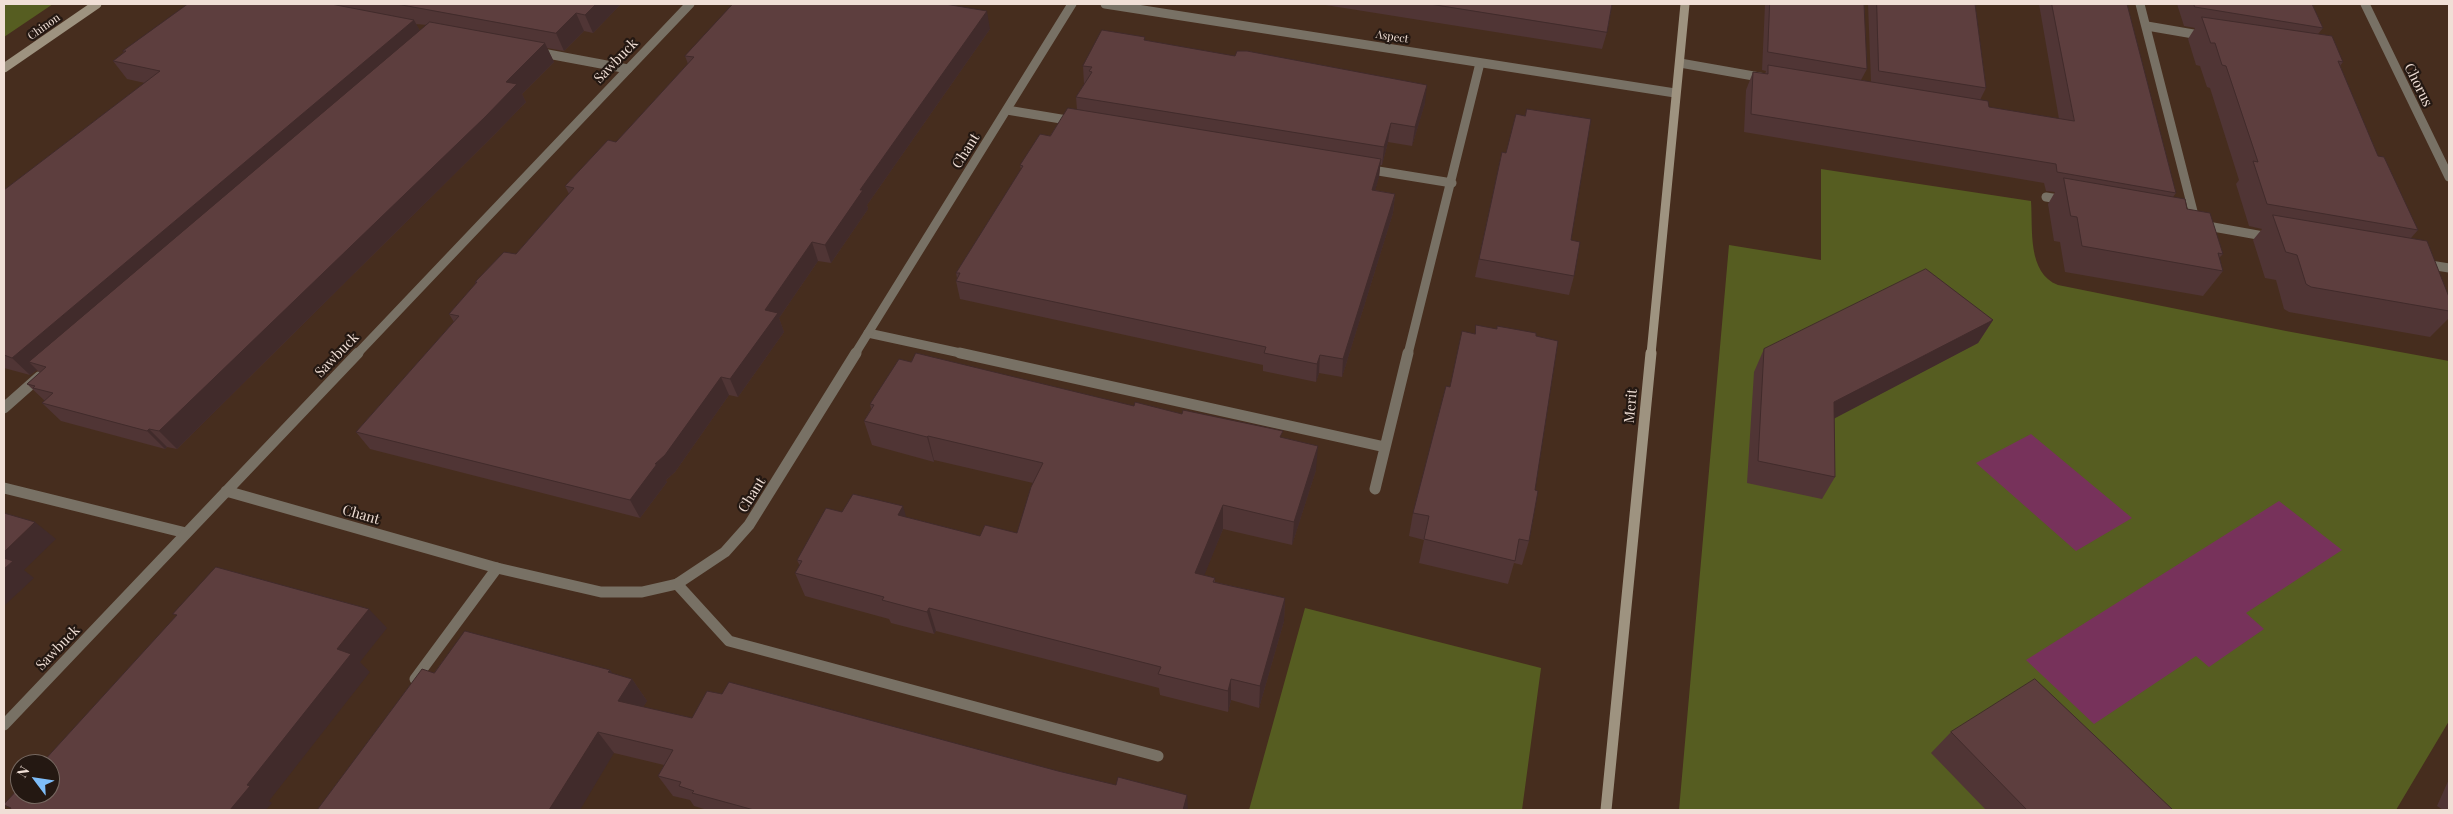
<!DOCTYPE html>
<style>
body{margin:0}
#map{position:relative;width:2453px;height:814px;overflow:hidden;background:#462d1e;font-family:"Playfair Display",serif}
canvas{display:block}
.frame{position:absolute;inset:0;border:5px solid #f0dfd6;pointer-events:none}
.north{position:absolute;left:10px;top:754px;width:50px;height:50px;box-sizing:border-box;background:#241812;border:1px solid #766860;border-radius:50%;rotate:301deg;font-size:14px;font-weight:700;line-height:20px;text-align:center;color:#f0dfd6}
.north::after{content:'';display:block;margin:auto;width:18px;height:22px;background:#7ebdf9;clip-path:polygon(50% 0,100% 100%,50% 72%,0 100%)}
</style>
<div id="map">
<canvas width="2453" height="814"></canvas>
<div class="frame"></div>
<div class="north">N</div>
</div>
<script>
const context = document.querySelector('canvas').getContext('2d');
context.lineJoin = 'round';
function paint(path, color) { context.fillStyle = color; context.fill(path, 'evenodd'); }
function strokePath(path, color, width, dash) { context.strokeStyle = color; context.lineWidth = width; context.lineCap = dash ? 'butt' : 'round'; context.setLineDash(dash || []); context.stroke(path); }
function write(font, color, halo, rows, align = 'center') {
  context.font = font + ' "Playfair Display",serif'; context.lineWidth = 4.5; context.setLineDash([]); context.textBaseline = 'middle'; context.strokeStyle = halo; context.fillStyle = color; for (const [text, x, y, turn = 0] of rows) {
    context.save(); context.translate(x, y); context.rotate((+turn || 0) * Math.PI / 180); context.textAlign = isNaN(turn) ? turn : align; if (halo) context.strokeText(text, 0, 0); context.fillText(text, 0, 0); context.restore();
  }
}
const green = new Path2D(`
 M4,4h49l-49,33z
 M1821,169l210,32c2,28 -4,72 27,84l228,46 163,30v360l-53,89h-717l50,-565 92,15z
 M1305,608l236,60 -19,142h-273z`);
const water = new Path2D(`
 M2031,434l101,84 -56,33 -100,-88z
 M2279,501l63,49 -96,63 18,16 -55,38 -13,-11 -102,68 -68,-64z`);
const laneFar1 = new Path2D(`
 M2140,4l56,219
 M2147,26l58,10
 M537,52l91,17
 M1680,63l85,15
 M1007,110l66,11
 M1366,169l86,14
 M2046,197l19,3
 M2202,225l67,12
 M2424,264l25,4
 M868,333l97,21
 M1408,354l72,-291`);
const lane = new Path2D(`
 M960,353l425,94
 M4,408l35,-31
 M4,488l182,45
 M1375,489l33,-136
 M677,584l52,57 429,115
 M415,679l82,-111`);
const streetFar1 = new Path2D(`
 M1105,4l570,89
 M2365,4l84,173
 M357,354l333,-350
 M855,354l217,-350`);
const street = new Path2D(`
 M226,491l271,77 104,24h41l35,-8 48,-32 24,-27 107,-172
 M4,725l354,-372`);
const secondaryFar1 = new Path2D(`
 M4,68l93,-64
 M1651,354l34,-350`);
const secondary = new Path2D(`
 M1606,810l45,-457`);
const wall = new Path2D(`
 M188,4h433l-28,29 -9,-2 -20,20 -17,-3 7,14 -32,32 4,8 -32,33 -317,314 -10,-2 -2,2 -104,-28 -19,-18 3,-2 -18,-17 13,-11 -3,-3 -7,5 -26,-7v-178l141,-107 -18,-4 -14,-18 11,-8 -1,-2zM416,24l11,1 -7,6z
 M1319,4h293l-5,28 -5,17z
 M1765,4h99l3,65 -6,11 10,2 -3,-78h107l11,84 -6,12 9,7 70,12 -20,-115h88l49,189 -3,4 14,12 36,45 -4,4 4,13 -20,25 -138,-24 -5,-30 -6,-1 -6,-37 7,-12 -9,-1 -2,-8 -300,-51 2,-42 7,-18 12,2 1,-3 -4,-1z
 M2177,4h135l11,24 -5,6 25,28 -3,4 38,90 40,74 -7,8 38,59v21l-19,19 -141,-25 -5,-3 -8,-29 -11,-2 -12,-38 9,-11 -13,-3 -13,-42 3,-4 -29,-92 -3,-1 -7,-21 -4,-1 -8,-26 7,-11 -11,-2z
 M990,29l-123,176 1,4 -37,54 -13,-2 -39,57 5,14 -46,65 -9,-2 -54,77 -9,8 1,2 -27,36 -270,-69 -14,-17 98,-110 -5,-8 27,-30 -1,-2 41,-28 53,-60 -4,-8 51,-44 72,-78 -3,-8z
 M1145,40l280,63 -13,43 -24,-4 -6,23h-2l-1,12 -4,13 20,4 -2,19 -51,164 -23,-4 -3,9 -53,-11v-6l-303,-66 -4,-18 1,-3 -1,-5 65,-103 -1,-5 57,-55 -1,-13 8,-13 -1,-18z
 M1502,152l69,88 3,36 -5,19 -94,-18z
 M1993,320l-15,23 -144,75 1,59 -13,22 -75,-16 7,-111 10,-23z
 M911,362l223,44 148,32 34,32 -24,75 -69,-16 -19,46 11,3v4l70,16 -1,23 -25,87 -28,-8 -3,12 -68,-17 -1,-7 -223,-57 -2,3 -43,-11 -2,-4 -84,-23 -10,-23 5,-7 -3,-6 45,-48 64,5 74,19 37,-3 16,-50 -99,-23v2l-62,-17 -8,-24 7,-12 -1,-5z
 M1535,490l-6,51 -7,24 -8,-2 -6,21 -89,-21 5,-23 -15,-4 4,-23z
 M610,670l3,4 19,5 15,22 -4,6 49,11 496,92h-483l-1,-1 -10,-3 -4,-6 -17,-4 -15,-20 6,-11 -50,-12 -180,-80z
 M1951,732l222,78h-187l-55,-57z
 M2449,779v31h-6l-6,-4z`);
const shadedWall = new Path2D(`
 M596,4h25l-28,29 -8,-18z
 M987,11l3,18 -123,176 1,4 -37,54 -6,-18 35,-55z
 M576,13l8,18 -20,20 -8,-18z
 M414,20l10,18 -395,324 8,8 -7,5 -18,-17z
 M545,43l9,19 -32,32 4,8 -32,33 -317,314 -18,-18z
 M1427,85l-2,18 -13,43 3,-19z
 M1391,123l-3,19 -6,23 2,-18z
 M1381,159l-2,18 -9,31 2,-18z
 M1395,194l-2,19 -51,164 1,-18z
 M812,242l6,19 -39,57 5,14 -46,65 -8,-18 35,-69z
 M1993,320l-15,23 -156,82 12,-23z
 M1320,355l-1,18 -3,9 1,-18z
 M721,377l8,18 -54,77 -9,8 1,2 -27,36 -10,-18 25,-36z
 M149,429l18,18 -2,2 -18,-18z
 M928,436l6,24v2l-7,-25z
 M1318,446l-2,24 -24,75 2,-23z
 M1223,505v24l-27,67 -1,-23z
 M903,506l7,24 -12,-15z
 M35,522l21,17 -32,31 10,8 -30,28v-54z
 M1285,598l-1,23 -25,87 1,-22z
 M929,608l7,23 -2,3 -7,-22z
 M369,609l18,19 -27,34 10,10 -101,129 3,2 -6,7h-36l107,-161z
 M610,670l15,20 7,-11 15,22 -13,21 -16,-21 -10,-29z
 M1231,679v21l-3,12v-21z
 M598,732l16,21 -34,57h-31z
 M1187,795l1,15h-5z`);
const building = new Path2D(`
 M188,4h143l83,16 -402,338 -8,-3v-165l156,-119 -47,-10 13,-10h-3z
 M397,4h199l-11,11 -9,-2 -20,20z
 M733,4h212l42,7 -127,179h3l-38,55 -13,-3 -47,68 13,3 -48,66 -9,-2 -56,78 -10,9h2l-27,36 -274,-68 103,-116 -10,-2 28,-32h-2l29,-30 12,2 58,-66 -9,-2 43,-46 8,2 13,-14 65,-71 -9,-1z
 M1430,4h182l-5,28z
 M1770,4h94l3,65 -99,-17z
 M1877,4h98l11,84 -107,-17z
 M2052,4h75l49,189 -119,-21 -1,-8 -305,-50 2,-42 15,2v-9l220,36 1,6 85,14z
 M2194,4h118l11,24 -128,-21z
 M2202,17l130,19 11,26 -5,-1 40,95 6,1 34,73 -151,-26 -14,-43 5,1 -32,-96 -4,-1 -7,-22h-4z
 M430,22l115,21 -39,39 11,2 -32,33 -326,314 -10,-2 -2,2 -105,-28 11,-10 -20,-5 2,-2 -8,-2 19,-17 -17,-5z
 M1102,30l43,7 -1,3 91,16 2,-5h10l180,34 -12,42 -24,-4 -7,24 -308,-50 16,-25 -3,-1 3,-4 -9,-1z
 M1068,108l313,51 -9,31 23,4 -52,165 -23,-4 -3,9 -53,-11 2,-6 -310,-66 4,-8h-4l67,-107 -3,-1 20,-31 10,2z
 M1527,109l64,10 -20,121 9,2 -6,34 -95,-17 23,-107 4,1 10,-39 9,2z
 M2064,178l121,21 2,10 23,4 13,41 -5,-1 5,18 -141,-25 -5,-29 -6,-1z
 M2273,215l154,26 22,56v14l-138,-24 -5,-3 -9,-29 -11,-3z
 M1926,269l67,51 -159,82 1,75 -77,-16 6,-112z
 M1476,325l21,4v-3l39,7v3l22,5 -23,149 3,1 -9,50 -10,-2 -4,22 -91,-22 5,-23 -16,-3 33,-127 4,1 12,-56 13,3z
 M916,353l218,53 1,-4 47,12 1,-4 100,21 -3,6 38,9 -24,76 -71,-17 -28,68 20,5 -2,4 72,16 -25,88 -29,-7 -3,12 -70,-17 3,-7 -232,-59 -2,4 -45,-12 2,-3 -89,-24 7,-12 -5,-1 29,-52 16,4 11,-18 50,12 -5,9 82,21 5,-11 32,8 14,-46 12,-24 -115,-27 -1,1 -63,-16 10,-16 -4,-1 29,-45 12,3z
 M4,513l31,9 -31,30z
 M4,558l9,3 -9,8z
 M216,567l153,42 -32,40 14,5 -104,131 3,1 -20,24h-220l1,-2 -7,-3v-1l16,-17v7h30v-30h-9l136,-149 -4,-1z
 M465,631l145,39 -2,2 24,7 -14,22 74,17 15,-27 15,3 7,-12 329,89 58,14 2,-8 69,18 -4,15h-429l-62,-17 2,-2 -15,-5 2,-4 -23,-6 15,-26 -75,-18 -49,78h-232l105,-141 12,4z
 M2035,679l138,131h-146l-76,-78z`);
const farStreetnames = [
 ["Chinon",44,27,-35],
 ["Aspect",1392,37,9]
];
const streetNames = [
 ["Sawbuck",616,61,-46],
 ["Chorus",2418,85,64],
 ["Chant",966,151,-58],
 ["Sawbuck",337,355,-46],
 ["Merit",1631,406,-85],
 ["Chant",752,495,-58],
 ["Chant",361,515,16],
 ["Sawbuck",58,648,-46]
];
paint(green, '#565d21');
paint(water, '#77325b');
strokePath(laneFar1, '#787165', 9);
strokePath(lane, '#787165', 11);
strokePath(streetFar1, '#787165', 9);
strokePath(street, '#787165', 11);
strokePath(secondaryFar1, '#9e9380', 9);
strokePath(secondary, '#9e9380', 11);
paint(wall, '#503535');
paint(shadedWall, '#412b2b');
paint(building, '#5d3e3e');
strokePath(building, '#412b2b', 1);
write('11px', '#f0dfd6', '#241812', farStreetnames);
write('14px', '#f0dfd6', '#241812', streetNames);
</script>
